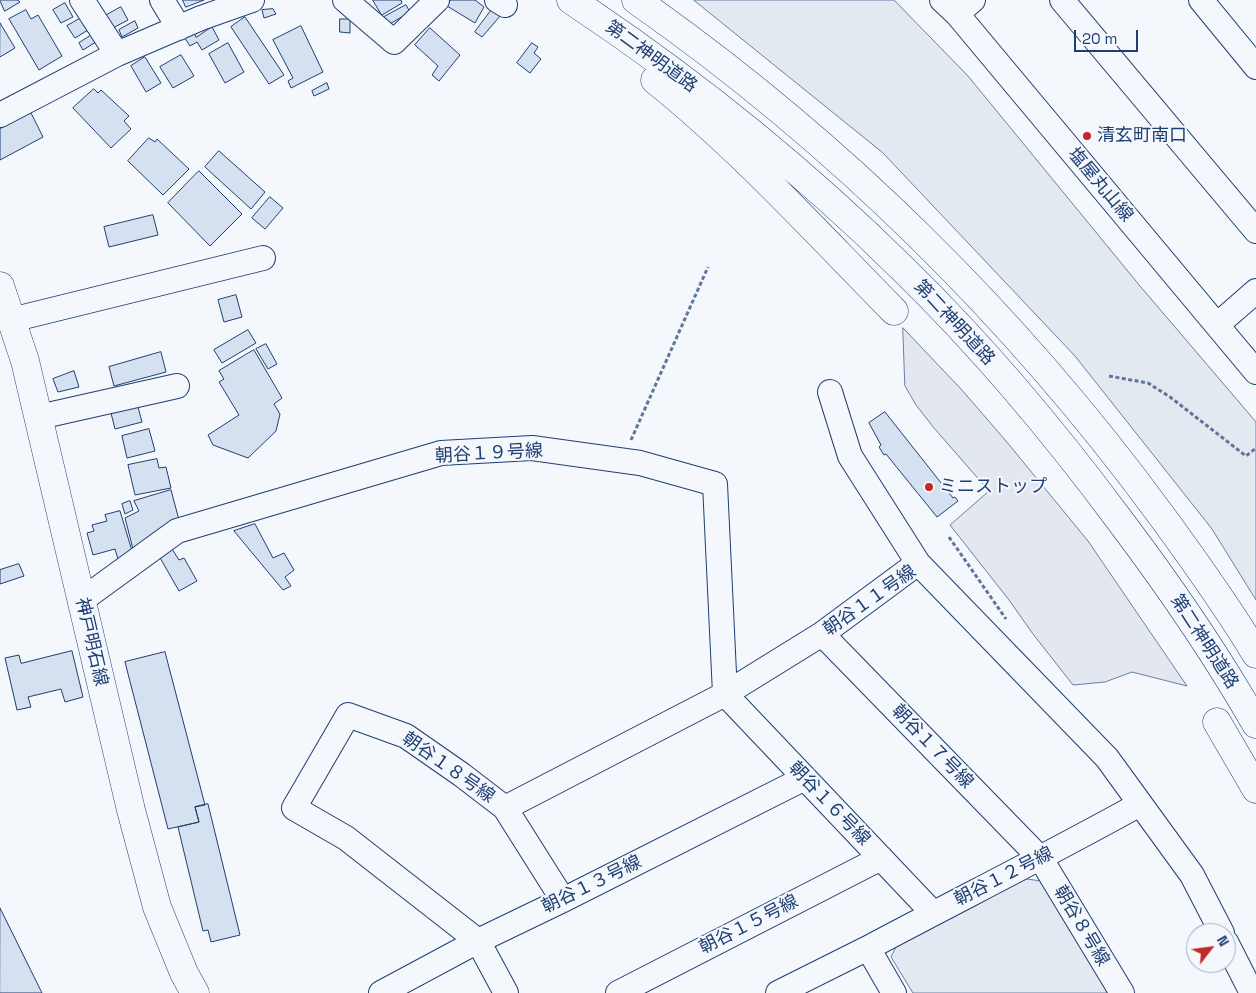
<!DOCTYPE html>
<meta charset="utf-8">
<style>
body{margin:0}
#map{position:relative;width:1256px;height:993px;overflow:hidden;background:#f4f7fb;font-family:"Space Grotesk",sans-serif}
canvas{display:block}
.north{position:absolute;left:1186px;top:923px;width:50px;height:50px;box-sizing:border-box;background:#f4f7fb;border:1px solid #9eadc5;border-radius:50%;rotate:60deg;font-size:14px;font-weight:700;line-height:20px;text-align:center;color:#1d3f73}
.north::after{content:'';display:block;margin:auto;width:18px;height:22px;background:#c62828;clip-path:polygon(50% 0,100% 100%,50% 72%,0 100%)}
.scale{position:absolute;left:1074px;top:30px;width:64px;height:22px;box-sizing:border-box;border:2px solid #1d3f73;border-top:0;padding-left:6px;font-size:15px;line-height:18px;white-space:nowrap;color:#1d3f73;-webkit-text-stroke:4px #f4f7fb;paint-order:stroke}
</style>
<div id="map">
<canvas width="1256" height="993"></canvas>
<div class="north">N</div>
<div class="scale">20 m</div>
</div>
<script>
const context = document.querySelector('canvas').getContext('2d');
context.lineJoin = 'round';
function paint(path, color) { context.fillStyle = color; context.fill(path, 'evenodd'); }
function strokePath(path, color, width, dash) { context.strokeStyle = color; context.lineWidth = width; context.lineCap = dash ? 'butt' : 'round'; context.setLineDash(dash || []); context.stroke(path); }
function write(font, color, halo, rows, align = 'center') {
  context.font = font + ' "Space Grotesk","Noto Sans JP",sans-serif'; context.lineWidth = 4; context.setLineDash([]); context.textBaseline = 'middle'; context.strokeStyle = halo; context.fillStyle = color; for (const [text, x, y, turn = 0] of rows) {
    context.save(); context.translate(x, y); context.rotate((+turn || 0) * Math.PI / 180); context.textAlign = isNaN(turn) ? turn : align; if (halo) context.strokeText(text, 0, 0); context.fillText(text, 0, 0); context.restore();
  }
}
const green = new Path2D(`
 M694,0h200l74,76 172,210 116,136v178l-44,-71 -137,-173 -192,-203z
 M1027,879l14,2 68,112h-196l-22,-36 6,-12z`);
const parking = new Path2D(`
 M903,328l58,61 45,52 82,100 99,145 -55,-14 -27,10 -32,3 -40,-51 -24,-34 -59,-75 39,-34 -55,-63 -18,-23 -11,-19z`);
const building = new Path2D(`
 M0,0h18l2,2 -15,9z
 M183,0h21l-18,7z
 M373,0h28l1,3 -20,12z
 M451,0h24l9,7 -9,16 -28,-17z
 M65,3l8,14 -12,6 -8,-13z
 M406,5l4,7 -22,13 -4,-8z
 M121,7l7,13 -17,9 -6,-13z
 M493,8l8,7 -19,22 -7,-5z
 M273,9l3,5 -12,4 -2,-8z
 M26,10l5,9 7,-4 24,41 -23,14 -30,-51z
 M245,17l39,58 -15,9 -38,-57z
 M81,18l7,12 -13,8 -8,-12z
 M340,19h10v14l-10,-1z
 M135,21l3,7 -16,9 -3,-7z
 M0,23l15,25 -15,9z
 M301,26l22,46 -32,16 -3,-7 5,-3 -20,-38z
 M212,27l7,13 -17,10 -5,-8 -7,4 -6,-9 10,-5 2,5z
 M430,28l30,27 -21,26 -7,-6 6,-9 -23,-21z
 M95,33l4,7 -16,10 -4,-7z
 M228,43l16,29 -19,11 -16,-29z
 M532,43l6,4 -4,6 7,6 -11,14 -13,-10z
 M181,55l13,21 -21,12 -13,-21z
 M145,57l16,26 -15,9 -15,-26z
 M327,83l2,6 -15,7 -2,-5z
 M94,89l4,4 3,-3 28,26 -5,5 7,8 -20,19 -38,-40z
 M31,113l12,24 -43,23v-31z
 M149,138l6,4 2,-3 32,30 -26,26 -35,-34z
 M219,151l46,41 -14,17 -46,-42z
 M199,171l43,43 -32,32 -42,-43z
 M270,197l13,11 -18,21 -13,-11z
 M153,215l5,20 -49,12 -5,-20z
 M236,295l6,22 -18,5 -6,-22z
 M248,330l8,13 -34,20 -8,-13z
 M266,344l11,20 -9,5 -12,-20z
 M254,350l28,48 -8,6 6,10 -4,17 -28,27 -35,-13 -5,-10 31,-20 -20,-33 5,-3 -5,-8z
 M161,352l5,20 -52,14 -5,-19z
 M74,371l5,16 -21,5 -5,-13z
 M138,407l4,15 -27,7 -4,-16z
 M885,412l68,86 2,-1 3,4 -21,16 -51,-63 -2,1 -5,-8 2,-2 -12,-22z
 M149,429l6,22 -28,7 -5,-22z
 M157,459l2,9 7,-1 5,21 -36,7 -7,-30z
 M171,490l8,30 -46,29 -8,-31 14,-7 -5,-10z
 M130,501l3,9 -8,4 -3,-10z
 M120,511l12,40 -14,8 -3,-10 -22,6 -6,-22 7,-2 -2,-6 15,-4 -2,-6z
 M255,524l18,34 11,-5 10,17 -9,7 6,9 -8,4 -49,-59z
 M172,549l7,11 5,-2 13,23 -18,10 -20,-35z
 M19,564l5,12 -24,8v-14z
 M72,651l11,46 -18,5 -4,-13 -33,8 3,10 -14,3 -12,-52 14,-3 2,8z
 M165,652l40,153 -10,2 4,15 -31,7 -43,-167z
 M208,804l32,131 -29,7 -3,-12 -5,1 -25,-104 21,-5 -4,-15z
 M0,908l42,85h-42z`);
const path = new Path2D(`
 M1109,376l39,7 22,14 76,59 10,-8
 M631,440l77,-173
 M949,537l57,82`);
const minor = new Path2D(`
 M82,0l35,54
 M162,0l17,28
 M345,0l49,42 43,-42
 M497,0l8,5
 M942,0l15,14 299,358
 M1062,0l194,231
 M1201,0l55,67
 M957,14l16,-14
 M0,115l117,-61 84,-36 51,-18
 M11,320l252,-62
 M1217,325l39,-34
 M830,392l20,64 68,107
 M39,417l138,-31
 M82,600l95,-69 264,-78 91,-5 108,15 75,21 10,210 208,219
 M822,634l219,225 81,134
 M505,808l220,-114 97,-60 96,-71 189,195 85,117 30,58
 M1226,942l26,51
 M868,948c90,-48 182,-94 272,-144
 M381,993l97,-52 85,-41 242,-122
 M506,993l-28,-52 -132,-103 -52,-30 54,-93 58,21 56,39 43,33 58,92
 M618,993l263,-135
 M778,993l90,-45 26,45`);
const major = new Path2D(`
 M0,286l25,75 106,449 26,97 27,66 11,20`);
const highway = new Path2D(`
 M571,0c119,79 232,170 333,270 80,78 151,163 217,252 49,65 95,132 135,202
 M636,0c201,141 379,316 525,515 33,45 66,91 95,139
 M655,80c86,69 161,152 239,231
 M1217,722l39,67`);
const markers = [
 [1087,136,5,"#c62828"],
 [929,487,5,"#c62828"]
];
const streetNames = [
 ["第二神明道路",651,57,36],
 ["塩屋丸山線",1100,185,50],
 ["第二神明道路",954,323,47],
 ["朝谷１９号線",489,454,-3],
 ["朝谷１１号線",870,601,-35],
 ["神戸明石線",91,642,77],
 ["第二神明道路",1204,642,57],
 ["朝谷１７号線",932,747,46],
 ["朝谷１８号線",448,768,35],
 ["朝谷１６号線",829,804,46],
 ["朝谷１２号線",1004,877,-27],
 ["朝谷１３号線",592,885,-26],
 ["朝谷１５号線",749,925,-27],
 ["朝谷８号線",1081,926,59]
];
const poiNames = [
 ["清玄町南口",1097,136],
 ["ミニストップ",939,487]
];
paint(green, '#e3e9f0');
strokePath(green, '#687fa3', 1);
paint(parking, '#e3e8f0');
strokePath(parking, '#687fa3', 1);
paint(building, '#d5e0f0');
strokePath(building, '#1d3f73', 1);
strokePath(minor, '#1d3f73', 26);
strokePath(major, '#1d3f73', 29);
strokePath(highway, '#1d3f73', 29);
strokePath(path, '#5e769c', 3, [4, 2.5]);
strokePath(minor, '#f4f7fb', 24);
strokePath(major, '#f4f7fb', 28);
strokePath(highway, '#f4f7fb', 28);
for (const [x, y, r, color] of markers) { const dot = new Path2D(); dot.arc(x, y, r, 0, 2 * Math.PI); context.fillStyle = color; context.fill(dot); strokePath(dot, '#f4f7fb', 2); }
write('18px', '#1d3f73', '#f4f7fb', streetNames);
write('18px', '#1d3f73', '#f4f7fb', poiNames, 'left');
</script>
